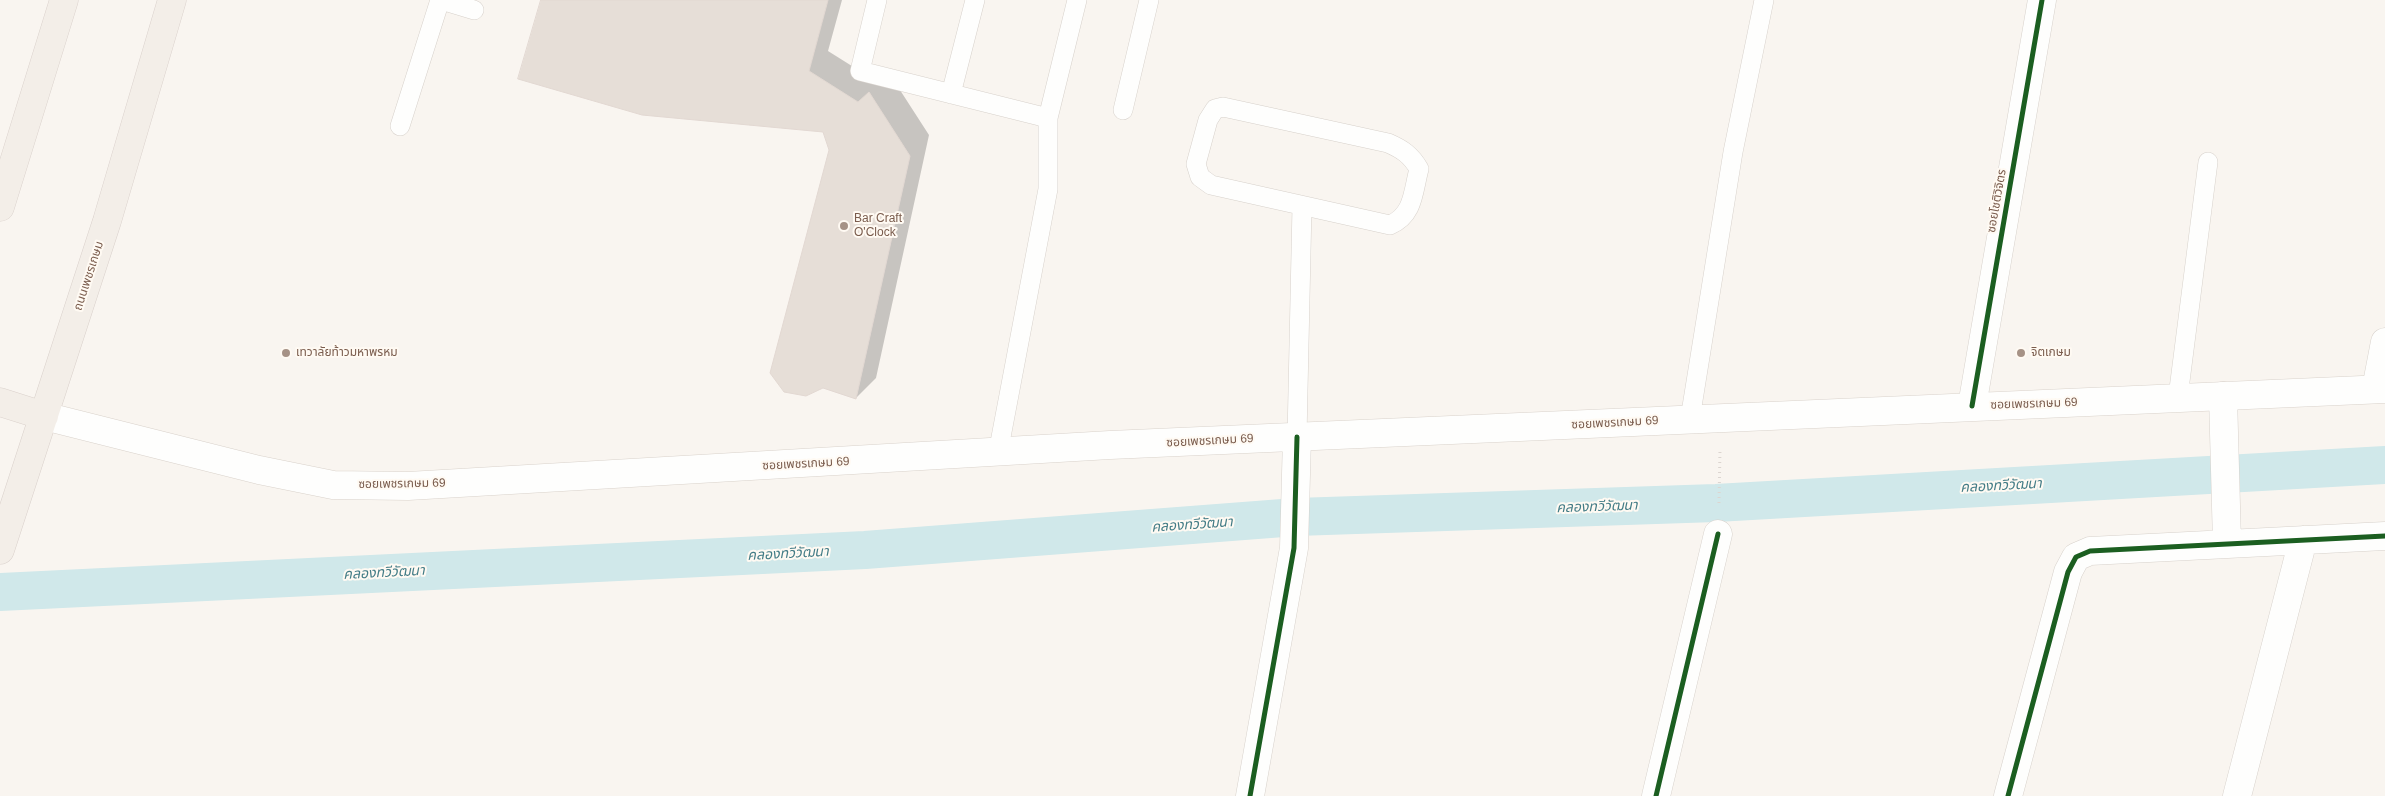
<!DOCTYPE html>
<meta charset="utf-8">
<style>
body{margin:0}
canvas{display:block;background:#f9f5f0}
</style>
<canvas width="2385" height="796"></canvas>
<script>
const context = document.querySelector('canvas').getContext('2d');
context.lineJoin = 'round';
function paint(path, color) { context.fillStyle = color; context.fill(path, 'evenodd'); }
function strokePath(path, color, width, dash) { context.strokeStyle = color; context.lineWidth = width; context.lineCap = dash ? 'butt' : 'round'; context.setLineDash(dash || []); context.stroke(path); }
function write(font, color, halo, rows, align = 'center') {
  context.font = font + ' Helvetica,"Noto Sans Thai",sans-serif'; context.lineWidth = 4; context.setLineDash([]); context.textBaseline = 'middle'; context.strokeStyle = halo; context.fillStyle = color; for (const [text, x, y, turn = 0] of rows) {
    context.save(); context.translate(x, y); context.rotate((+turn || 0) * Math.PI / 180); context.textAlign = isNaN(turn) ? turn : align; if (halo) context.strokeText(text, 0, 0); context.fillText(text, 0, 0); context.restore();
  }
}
const shadow = new Path2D(`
 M543,0h299l-14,51 51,32 10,-10 40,62 -53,243 -20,20 -26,-248 -6,-19z`);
const canal = new Path2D(`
 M0,592l865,-42 431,-33 420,-14 669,-38`);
const building = new Path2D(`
 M541,0h287l-19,71 49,31 11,-10 41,64 -54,243 -33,-11 -17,8 -22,-4 -14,-19 59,-223 -6,-18 -181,-17 -124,-36z`);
const path = new Path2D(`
 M1719,503l1,-54`);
const service = new Path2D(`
 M441,0l33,10
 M877,0l-17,71 188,47
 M951,94l24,-94
 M1223,107l165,36c14,6 23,12 31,26 -6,22 -5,46 -29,56l-179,-40 -11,-8 -4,-13 12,-44 7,-11z
 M1123,110l26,-110
 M400,126l40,-126
 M2178,397l30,-235
 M1690,419l43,-267 31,-152
 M1297,437l5,-231
 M998,453l50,-264v-71l29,-118`);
const minor = new Path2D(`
 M2376,389l9,-47
 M2223,396l4,147
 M1972,406l70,-406
 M1250,796l44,-248 3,-111
 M1656,796l62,-262
 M2008,796l60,-224 8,-15 14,-6 295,-15
 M2237,796l66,-256`);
const secondary = new Path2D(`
 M44,416l215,54 74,15 75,1 702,-41 1275,-56`);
const primary = new Path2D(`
 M0,207l64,-207
 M0,402l44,14
 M0,550l107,-329 65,-221`);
const cycleway = new Path2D(`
 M1972,406l70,-406
 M1250,796l44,-248 3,-111
 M1656,796l62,-262
 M2008,796l60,-224 8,-15 14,-6 295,-15`);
const markers = [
 [844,226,5,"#a69286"],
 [286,353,5,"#a69286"],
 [2021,353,5,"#a69286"]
];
const streetNames = [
 ["ซอยโชติวิจิตร",1997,201,-80],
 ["ถนนเพชรเกษม",89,276,-72],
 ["ซอยเพชรเกษม 69",2034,404,-2],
 ["ซอยเพชรเกษม 69",1615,423,-3],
 ["ซอยเพชรเกษม 69",1210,441,-3],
 ["ซอยเพชรเกษม 69",806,464,-3],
 ["ซอยเพชรเกษม 69",402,484,-1]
];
const poiNames = [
 ["Bar Craft",854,219],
 ["O'Clock",854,233],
 ["เทวาลัยท้าวมหาพรหม",296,353],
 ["จิตเกษม",2031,353]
];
const waterNames = [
 ["คลองทวีวัฒนา",2001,486,-3],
 ["คลองทวีวัฒนา",1597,507,-2],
 ["คลองทวีวัฒนา",1192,525,-4],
 ["คลองทวีวัฒนา",788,554,-3],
 ["คลองทวีวัฒนา",384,573,-3]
];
paint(shadow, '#0003');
strokePath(canal, '#d0e8ea', 38);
paint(building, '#e6ded7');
strokePath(building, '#e2d8d2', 1);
strokePath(service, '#d7d1cb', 20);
strokePath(minor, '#d7d1cb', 29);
strokePath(secondary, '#d9d2cb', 29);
strokePath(primary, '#dad1cc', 29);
strokePath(path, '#dcd5d0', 3, [1, 4]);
strokePath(service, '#fefefd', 19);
strokePath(minor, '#fefefd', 28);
strokePath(secondary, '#fefefd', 28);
strokePath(primary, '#f3eee8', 28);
strokePath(cycleway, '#1b5e20', 5);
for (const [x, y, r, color] of markers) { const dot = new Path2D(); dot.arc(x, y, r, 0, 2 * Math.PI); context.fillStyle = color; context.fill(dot); strokePath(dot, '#fffaf3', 2); }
write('12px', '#7a5c4d', '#fffaf3', streetNames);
write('12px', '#7a5c4d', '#fffaf3', poiNames, 'left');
write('italic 14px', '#437c86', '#fffaf3', waterNames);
</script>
